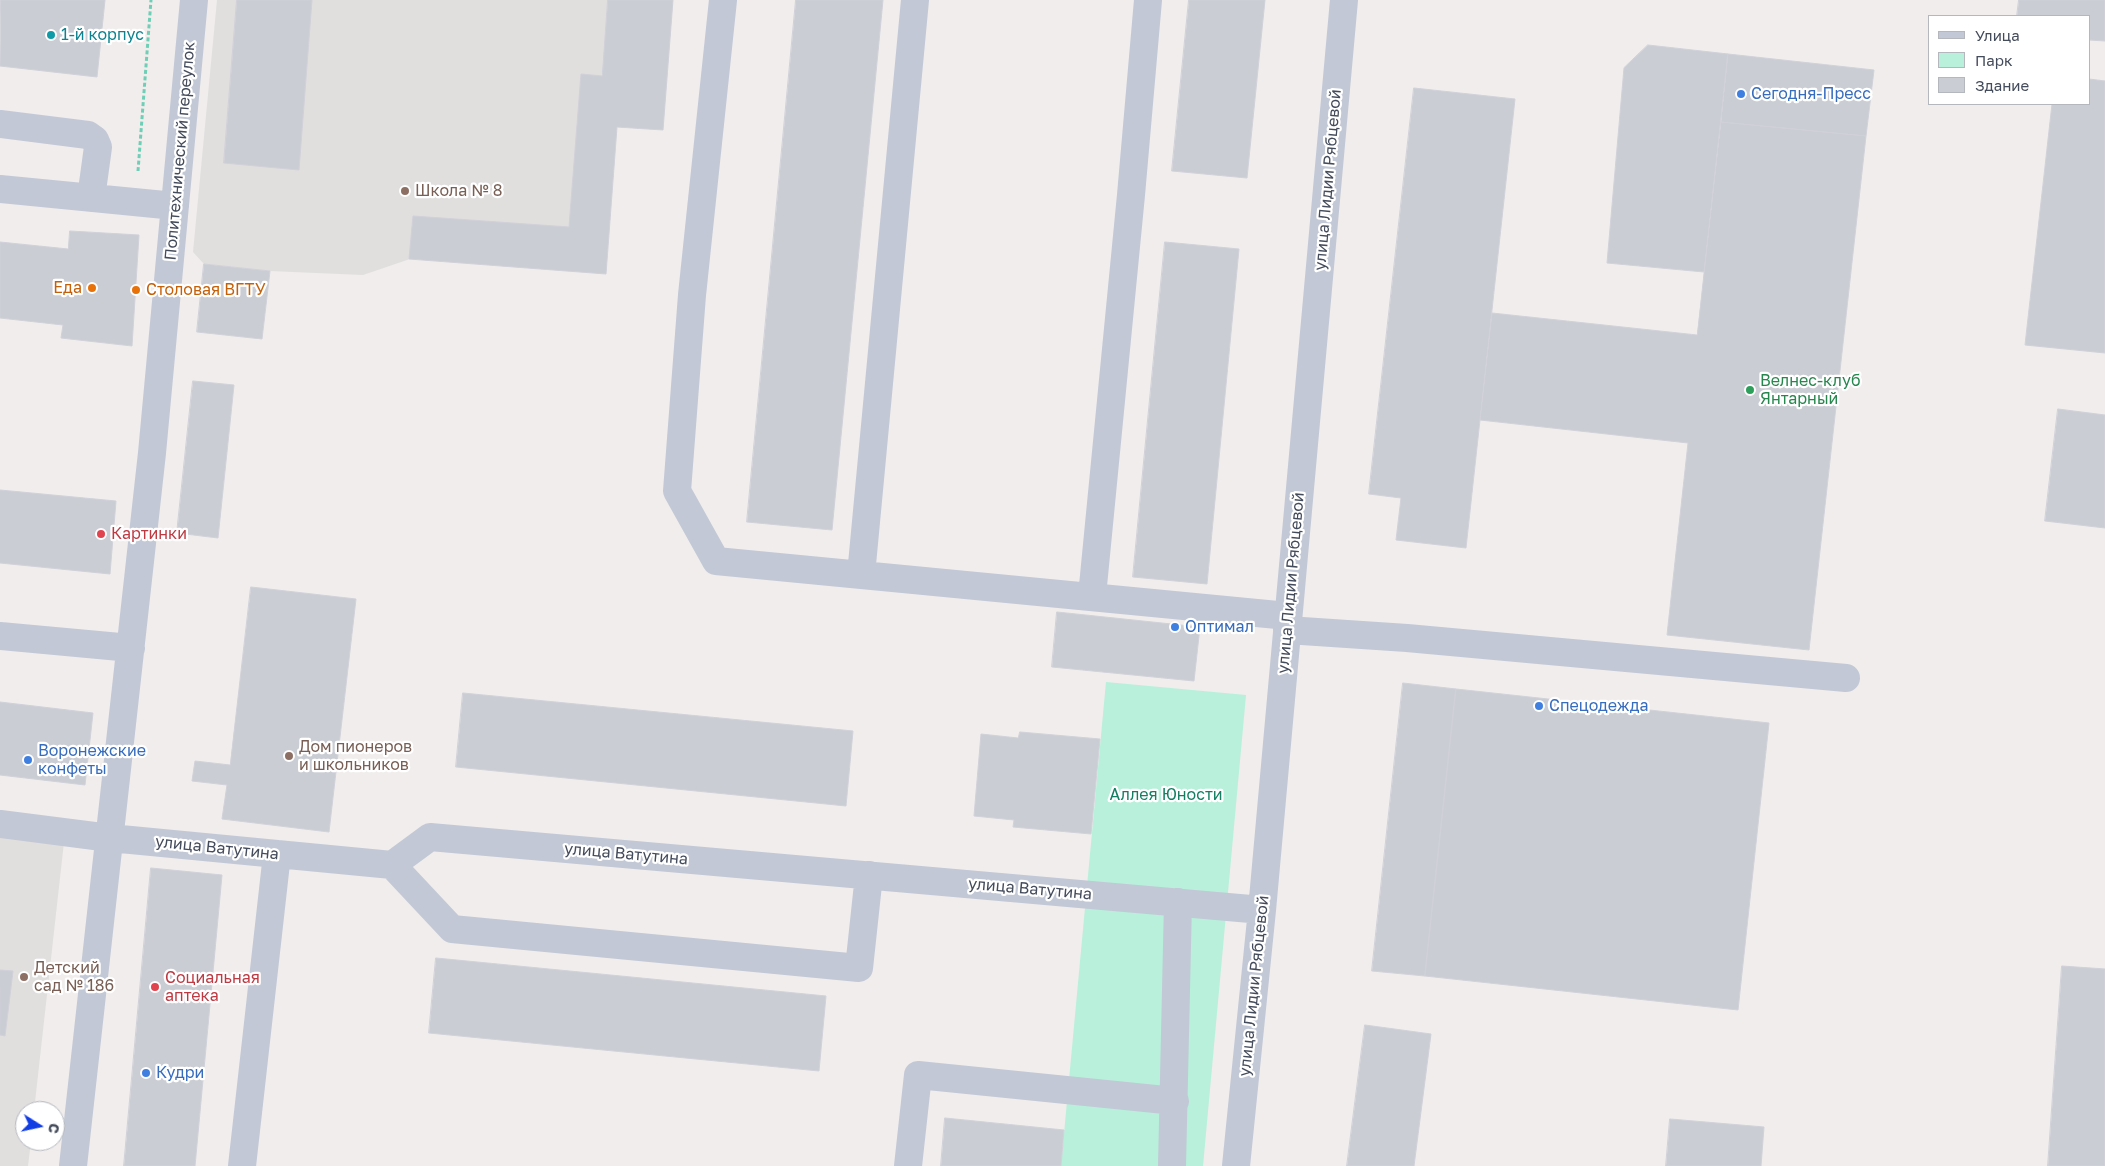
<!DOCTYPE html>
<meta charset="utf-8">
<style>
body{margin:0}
#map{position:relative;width:2105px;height:1166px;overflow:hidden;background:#f0edec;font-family:"Golos Text",sans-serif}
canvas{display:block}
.legend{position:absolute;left:1928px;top:15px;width:162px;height:90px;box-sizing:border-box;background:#fff;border:1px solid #b4b7bd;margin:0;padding:6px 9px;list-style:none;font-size:15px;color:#444b5b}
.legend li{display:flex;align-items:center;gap:10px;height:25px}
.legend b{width:25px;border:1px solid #b4b7bd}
.north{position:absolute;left:15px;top:1101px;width:50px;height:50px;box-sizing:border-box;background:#fff;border:1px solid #b4b7bd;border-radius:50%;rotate:100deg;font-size:14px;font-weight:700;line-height:20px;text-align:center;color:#444b5b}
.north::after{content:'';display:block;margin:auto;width:18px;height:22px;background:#113de5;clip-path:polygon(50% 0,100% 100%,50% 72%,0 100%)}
</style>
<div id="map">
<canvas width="2105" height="1166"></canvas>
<ul class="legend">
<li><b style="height:6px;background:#c2c8d5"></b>Улица</li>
<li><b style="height:14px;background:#b8f0db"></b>Парк</li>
<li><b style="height:14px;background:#cbcdd5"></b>Здание</li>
</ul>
<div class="north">С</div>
</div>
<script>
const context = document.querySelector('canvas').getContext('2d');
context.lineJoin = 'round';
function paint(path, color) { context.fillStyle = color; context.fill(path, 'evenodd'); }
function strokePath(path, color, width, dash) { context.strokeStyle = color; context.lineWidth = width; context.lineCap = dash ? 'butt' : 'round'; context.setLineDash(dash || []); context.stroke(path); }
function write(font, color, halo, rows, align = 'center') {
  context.font = font + ' "Golos Text",sans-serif'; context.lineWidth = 4.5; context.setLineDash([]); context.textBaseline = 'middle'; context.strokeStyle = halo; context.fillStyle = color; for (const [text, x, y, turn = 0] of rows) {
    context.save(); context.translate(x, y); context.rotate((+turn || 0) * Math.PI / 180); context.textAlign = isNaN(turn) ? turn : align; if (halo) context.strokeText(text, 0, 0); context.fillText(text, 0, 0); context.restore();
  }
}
const education = new Path2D(`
 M217,0h456l-10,130 -46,-3 -11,147 -196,-15 -47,16 -93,-4 -66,-7 -11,-12z
 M0,835l64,7 -30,269h-9v30h6l-3,25h-28z`);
const green = new Path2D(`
 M1106,682l140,13 -43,471h-142z`);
const building = new Path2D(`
 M1,0h104l-8,77 -97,-11z
 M237,0h75l-13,170 -75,-7z
 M608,0h65l-10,130 -46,-3 -11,147 -197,-15 4,-43 156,11 12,-153 21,2z
 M796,0h87l-51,530 -85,-8z
 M1189,0h76l-18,178 -75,-7z
 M2019,0h86v41l-16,-1v-24h-72z
 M1648,45l80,9 -24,218 -97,-9 17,-195z
 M1728,54l146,16 -8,66 -145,-14z
 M2089,79l16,2v272l-80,-8 27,-241h37z
 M1414,88l101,11 -49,449 -70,-8 5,-42 -32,-4z
 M1721,122l145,14 -57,514 -142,-15 21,-192 -208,-23 12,-107 205,22z
 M70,231l69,4 -7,111 -71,-8 2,-13 -63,-7v-76l68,7z
 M1165,242l74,7 -32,335 -74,-7z
 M204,264l66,7 -8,68 -65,-7z
 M193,381l41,4 -16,153 -41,-5z
 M2058,409l47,6v113l-60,-7z
 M0,490l116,11 -6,73 -110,-11z
 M251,587l105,12 -27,233 -107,-13 5,-34 -35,-4 3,-20 35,4z
 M1057,612l143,15 -6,54 -142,-14z
 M1403,683l53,6 -31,287 -53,-5z
 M1456,689l313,34 -31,287 -313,-34z
 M463,693l390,38 -7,75 -390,-39z
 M0,702l93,11 -8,72 -85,-10z
 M1020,732l80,7 -9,95 -78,-7 1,-7 -40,-4 7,-82 37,4z
 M151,868l71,7 -27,291h-71z
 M436,958l390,38 -7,75 -390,-38z
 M2062,966l43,3v197h-57z
 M0,970l13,1 -8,65 -5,-1z
 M1365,1025l66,9 -17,132h-67z
 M945,1118l119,12 -3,36h-120z
 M1670,1119l94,8 -3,39h-95z`);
const path = new Path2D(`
 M138,171l13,-171`);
const minor = new Path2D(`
 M723,0l-31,295 -15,196 39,70 572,55
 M0,124l88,11 7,5 3,7 -7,51
 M0,189l175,17
 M861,575l54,-575
 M1092,596l39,-401 17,-195
 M1287,630l120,8 439,40
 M0,636l131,12
 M0,824l110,14 282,27 38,-28 832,73
 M392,865l60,64 407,39 10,-93
 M73,1166l79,-713 42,-453
 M242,1166l35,-312
 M908,1166l10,-91 257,26
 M1172,1166l6,-264
 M1236,1166l26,-256 82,-910`);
const markers = [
 [51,35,5,"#0f9aa8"],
 [1741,94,5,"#3f7fe0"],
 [405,191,5,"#8d6e63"],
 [92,288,5,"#e8710a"],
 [136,290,5,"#e8710a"],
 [1750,390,5,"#2e9e5b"],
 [101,534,5,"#e0444e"],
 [1175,627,5,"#3f7fe0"],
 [1539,706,5,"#3f7fe0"],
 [289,756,5,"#8d6e63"],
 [28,760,5,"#3f7fe0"],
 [24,977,5,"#8d6e63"],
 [155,987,5,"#e0444e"],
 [146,1073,5,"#3f7fe0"]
];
const cultureNames = [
 ["1-й корпус",61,35]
];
const shopNames = [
 ["Сегодня-Пресс",1751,94],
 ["Оптимал",1185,627],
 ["Спецодежда",1549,706],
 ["Воронежские",38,751],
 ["конфеты",38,769],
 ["Кудри",156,1073]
];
const streetNames = [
 ["Политехнический переулок",180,151,-85],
 ["улица Лидии Рябцевой",1328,180,-85],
 ["улица Лидии Рябцевой",1291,583,-85],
 ["улица Ватутина",217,848,6],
 ["улица Ватутина",626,854,5],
 ["улица Ватутина",1030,889,5],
 ["улица Лидии Рябцевой",1254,986,-84]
];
const educationNames = [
 ["Школа № 8",415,191],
 ["Дом пионеров",299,747],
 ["и школьников",299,765],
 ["Детский",34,968],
 ["сад № 186",34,986]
];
const foodNames = [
 ["Еда",82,288],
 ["Столовая ВГТУ",146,290,"left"]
];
const leisureNames = [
 ["Велнес-клуб",1760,381],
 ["Янтарный",1760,399]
];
const healthNames = [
 ["Картинки",111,534],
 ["Социальная",165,978],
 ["аптека",165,996]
];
const parkNames = [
 ["Аллея Юности",1166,795]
];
paint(education, '#e1dede');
paint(green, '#b8f0db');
paint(building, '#cbcdd5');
strokePath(building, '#d0d1d9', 1);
strokePath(path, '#6fcfb6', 3, [4, 2.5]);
strokePath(minor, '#c2c8d5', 28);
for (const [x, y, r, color] of markers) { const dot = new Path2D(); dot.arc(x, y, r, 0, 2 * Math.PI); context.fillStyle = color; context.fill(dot); strokePath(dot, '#fff', 2); }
write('16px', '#0d838f', '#fff', cultureNames, 'left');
write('16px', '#366cbe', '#fff', shopNames, 'left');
write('16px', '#444b5b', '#fff', streetNames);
write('16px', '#785e54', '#fff', educationNames, 'left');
write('16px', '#c56008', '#fff', foodNames, 'right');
write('16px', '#27864d', '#fff', leisureNames, 'left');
write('16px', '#be3a42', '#fff', healthNames, 'left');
write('16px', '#137e61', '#fff', parkNames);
</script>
